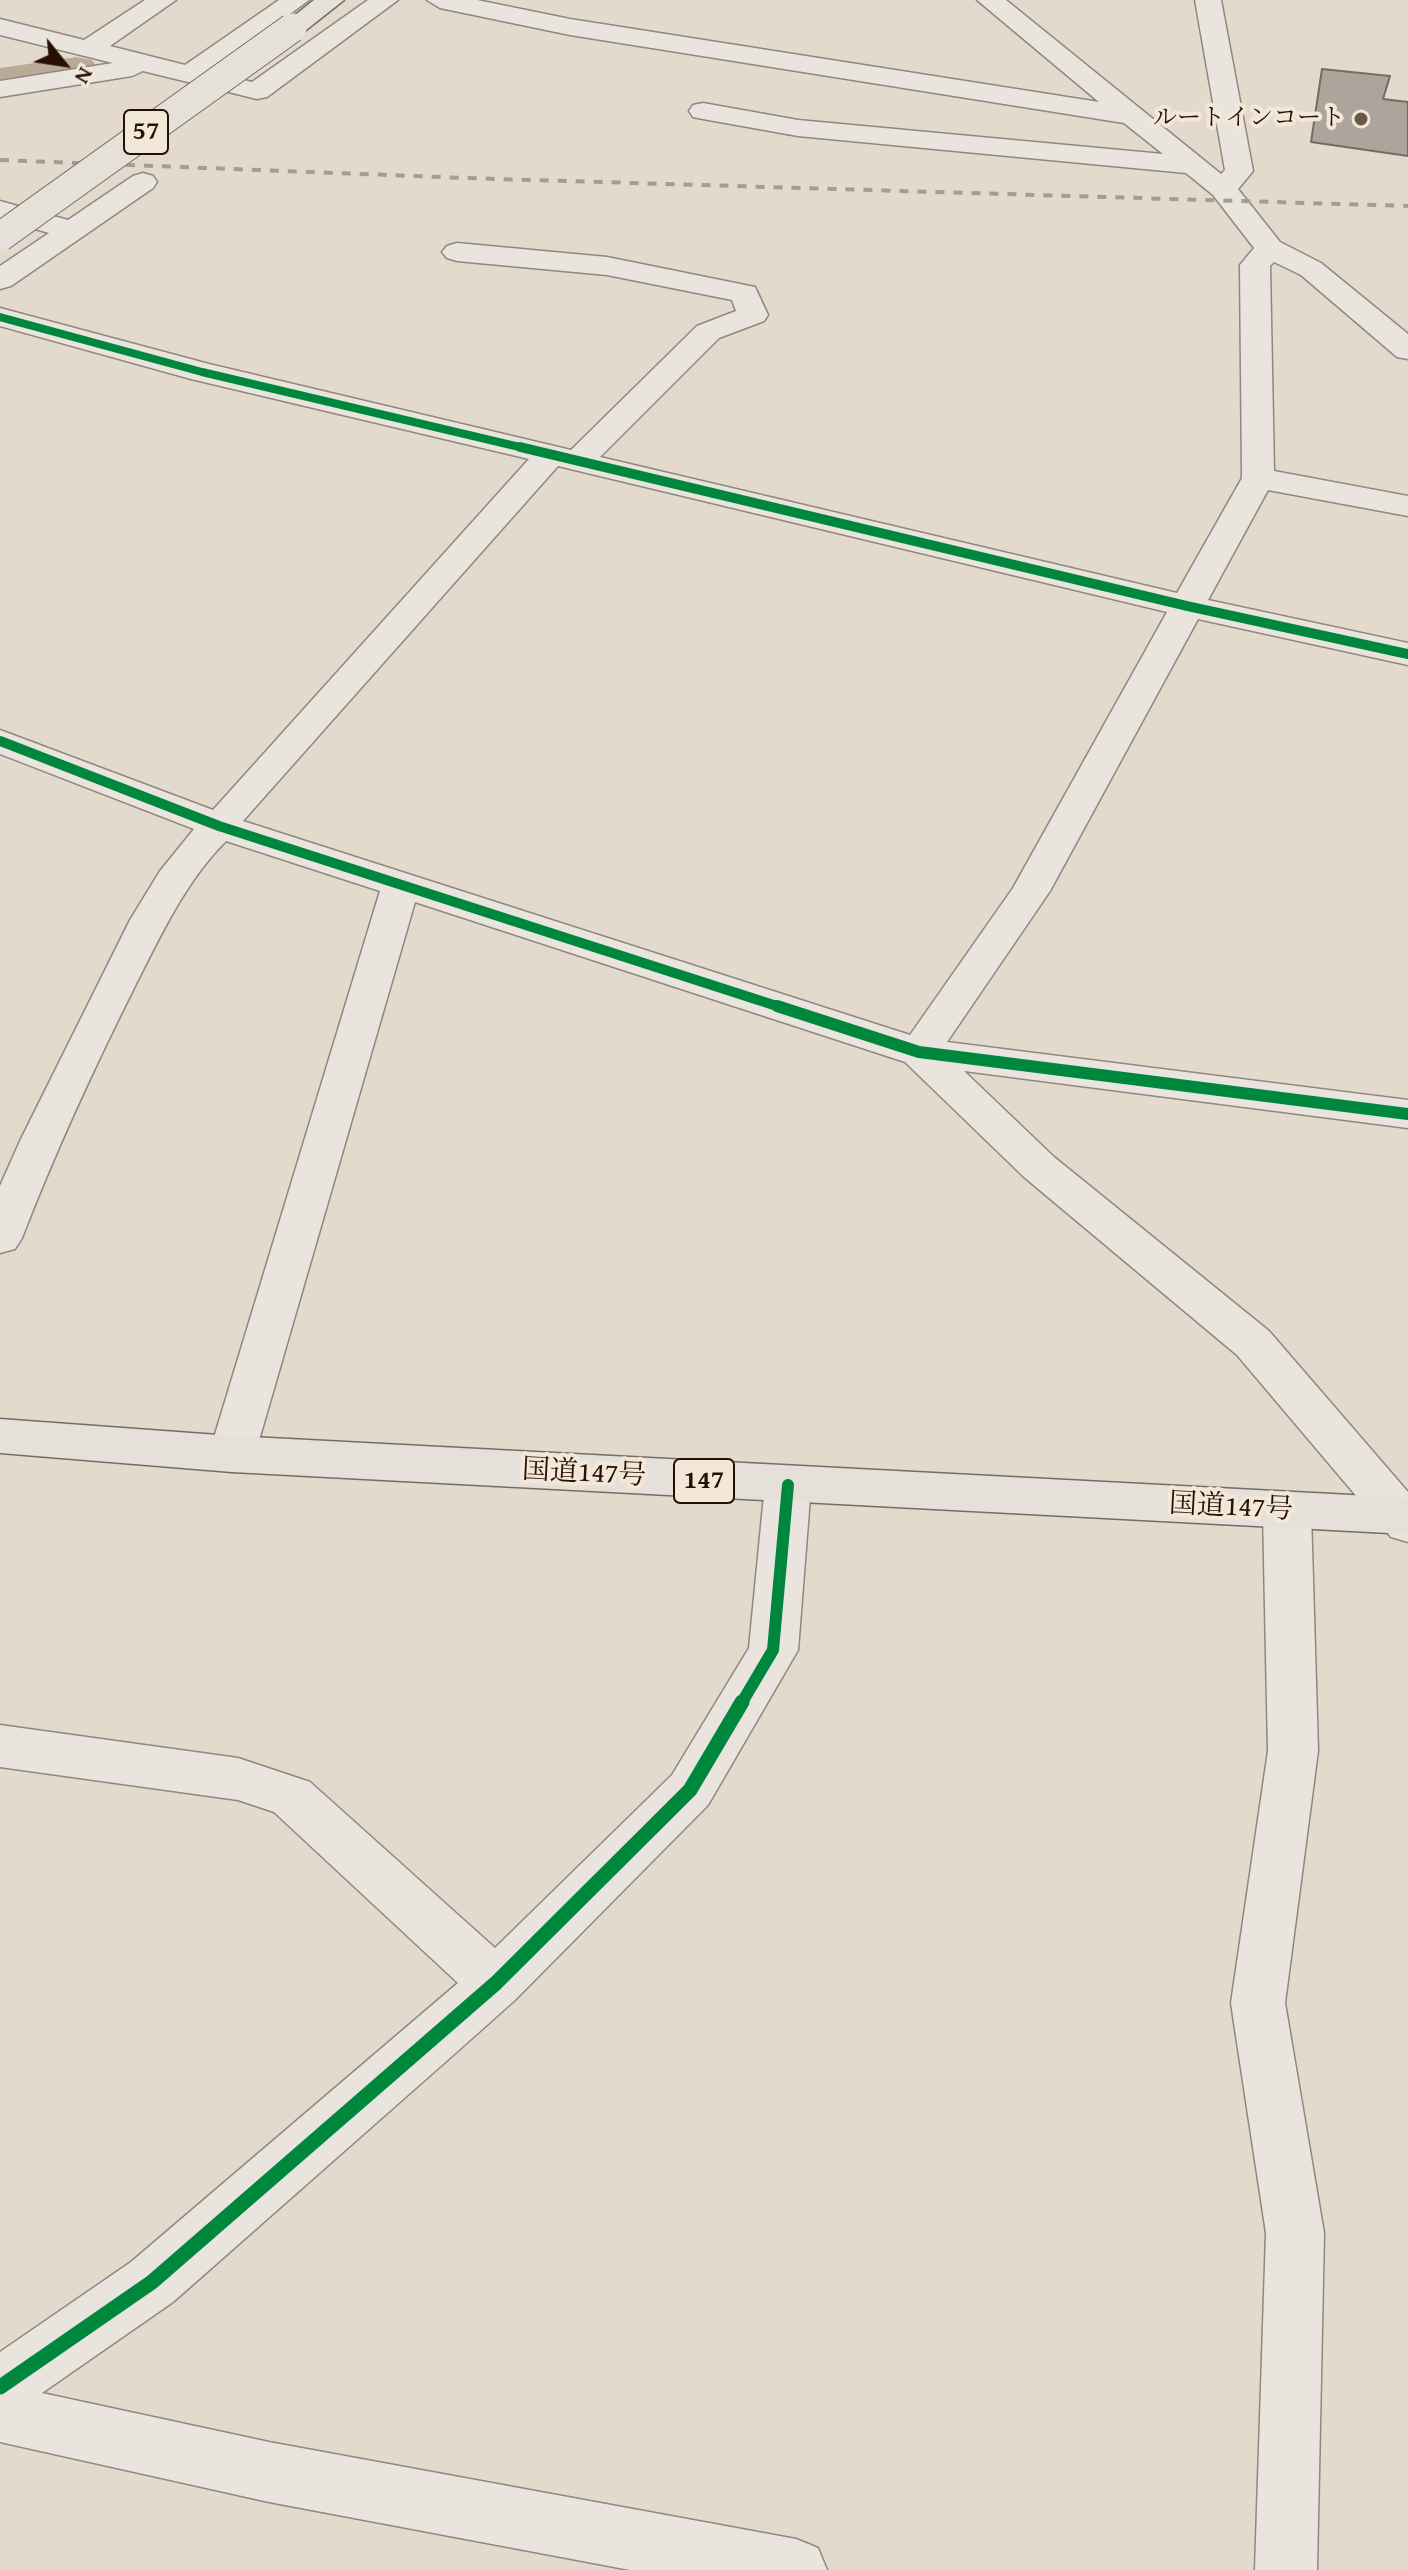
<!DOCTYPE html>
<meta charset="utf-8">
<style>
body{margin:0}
#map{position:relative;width:1408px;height:2570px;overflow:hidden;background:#e3dacd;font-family:"Gentium Book Plus",serif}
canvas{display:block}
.north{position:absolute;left:24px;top:24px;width:80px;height:80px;-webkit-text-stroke:6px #f2e8d9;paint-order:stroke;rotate:120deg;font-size:22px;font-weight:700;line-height:32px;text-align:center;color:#281000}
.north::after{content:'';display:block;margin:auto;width:28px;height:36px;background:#281000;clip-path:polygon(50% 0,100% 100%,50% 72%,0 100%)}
</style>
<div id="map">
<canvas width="1408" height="2570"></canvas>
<div class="north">N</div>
</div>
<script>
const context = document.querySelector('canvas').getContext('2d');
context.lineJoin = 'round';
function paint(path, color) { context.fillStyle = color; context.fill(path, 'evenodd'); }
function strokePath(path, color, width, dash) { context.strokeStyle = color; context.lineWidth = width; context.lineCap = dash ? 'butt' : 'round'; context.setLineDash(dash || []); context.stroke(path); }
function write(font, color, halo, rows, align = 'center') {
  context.font = font + ' "Gentium Book Plus","Noto Serif JP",serif'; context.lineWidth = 8; context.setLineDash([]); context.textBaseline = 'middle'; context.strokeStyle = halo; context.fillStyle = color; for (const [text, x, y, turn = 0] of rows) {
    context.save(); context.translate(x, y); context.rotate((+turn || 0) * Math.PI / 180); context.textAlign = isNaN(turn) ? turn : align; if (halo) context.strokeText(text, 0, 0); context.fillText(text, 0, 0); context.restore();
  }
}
const canal = new Path2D(`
 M77,57l15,3 6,9 -6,9 -92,16v-26z`);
const building = new Path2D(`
 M1322,69l68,7 -7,23 25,3v54l-97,-14z`);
const minor = new Path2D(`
 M145,0h31l-66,46 75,19 94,-65h30l-98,72 41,10 116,-82h30l-131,97 -10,2 -114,-28 -11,5 -132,21v-16l113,-18 -113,-28v-16l84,21z
 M427,0h50l93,19 529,83 -122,-102h29l215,174 4,-4 -30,-170h26l32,171 -15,18 42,53 41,21 87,71v25l-11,-2 -96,-82 -27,-13 -4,4 4,205 134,25v20l-140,-26 -60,110 200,43v22l-210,-46 -148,272 -103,151 461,58v28l-444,-57 90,86 215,174 139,161v50l-17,-5 -154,-182 -213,-178 -119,-115 -490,-160 -160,552 -7,12 -16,6 -16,-6 -7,-12 171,-563 -154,-50c-41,41 -65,94 -91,145 -41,82 -80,166 -113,252l-7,11 -15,4v-67l20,-45 110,-221 30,-49 34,-42 -194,-75v-24l213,80 316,-351 -338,-80 -191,-53v-18l209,56 362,86 126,-124 39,-15 -4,-11 -125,-25 -150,-14 -10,-3 -5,-6 5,-6 10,-3 150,14 148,30 13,28 -4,6 -45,17 -119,119 577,136 65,-115 -2,-213 14,-17 -41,-53 -27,-22 -388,-37 -95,-17 -10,-2 -4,-6 4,-6 10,-2 95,17 365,34 -39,-31 -554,-88 -130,-27zM558,466l609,146 -154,276 -103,147 -667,-214z
 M143,173l10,3 4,6 -4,6 -142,98 -11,3v-23l49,-33 -49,-14v-18l68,19 65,-44z
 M788,1467l17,5 6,13 -13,165 -90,155 -193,195 -64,57 -278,245 -131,91 227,49 527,97 22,9 9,22h-197l-361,-68 -269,-60v-90l131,-90 327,-279 -184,-171 -36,-12 -238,-33v-42l238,33 72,24 185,166 177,-173 77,-127 16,-163 6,-13z
 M1287,1494l17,5 7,13 7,239 -33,252 39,230 -7,337h-62l11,-337 -35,-230 37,-252 -5,-239 7,-13z`);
const primary = new Path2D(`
 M314,0h30l-43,34h-18l-4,-6z`);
const trunk = new Path2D(`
 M0,1419l232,17 1176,62v36l-1176,-62 -232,-19z`);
const rail = new Path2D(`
 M0,160l465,18 943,28`);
const primaryBridge = new Path2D(`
 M0,237l292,-209`);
const cyclewayFar3 = new Path2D(`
 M0,317l202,55 326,77`);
const cyclewayFar2 = new Path2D(`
 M520,447l667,159 221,48
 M0,741l219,85 564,182`);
const cyclewayFar1 = new Path2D(`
 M777,1006l142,46 489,62
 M741,1704l32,-54 15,-165`);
const cycleway = new Path2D(`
 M0,2387l152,-105 344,-299 194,-193 52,-88`);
const markers = [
 [1361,119,8,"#695748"]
];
const farPoinames = [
 ["ルートインコート",1345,119]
];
const shields = [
 [146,132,44],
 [704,1481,60]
];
const shieldNames = [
 ["57",146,132],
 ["147",704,1481]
];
const streetNames = [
 ["国道147号",584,1474,3],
 ["国道147号",1231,1508,3]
];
paint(canal, '#baab98');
paint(building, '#ada59c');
strokePath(building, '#756d63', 2);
strokePath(minor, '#90887e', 3);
strokePath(primary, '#756d63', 3);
strokePath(trunk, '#756d63', 3);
paint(minor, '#e9e4de');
paint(primary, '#e5e0d9');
paint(trunk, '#e5e0d9');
strokePath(rail, '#a29d96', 4, [9, 9]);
strokePath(primaryBridge, '#756d63', 31, []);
strokePath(primaryBridge, '#e5e0d9', 29);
strokePath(cyclewayFar3, '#00873e', 8);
strokePath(cyclewayFar2, '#00873e', 10);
strokePath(cyclewayFar1, '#00873e', 12);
strokePath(cycleway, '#00873e', 15);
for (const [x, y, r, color] of markers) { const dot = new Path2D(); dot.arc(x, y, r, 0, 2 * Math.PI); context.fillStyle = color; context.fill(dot); strokePath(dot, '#f2e8d9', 3); }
write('24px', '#281000', '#f2e8d9', farPoinames, 'right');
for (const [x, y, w] of shields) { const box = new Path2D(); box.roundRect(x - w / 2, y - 22, w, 44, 6); context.fillStyle = '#f2e8d9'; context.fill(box); strokePath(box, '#281000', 2); }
write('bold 26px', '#281000', null, shieldNames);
write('28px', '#281000', '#f2e8d9', streetNames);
</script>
